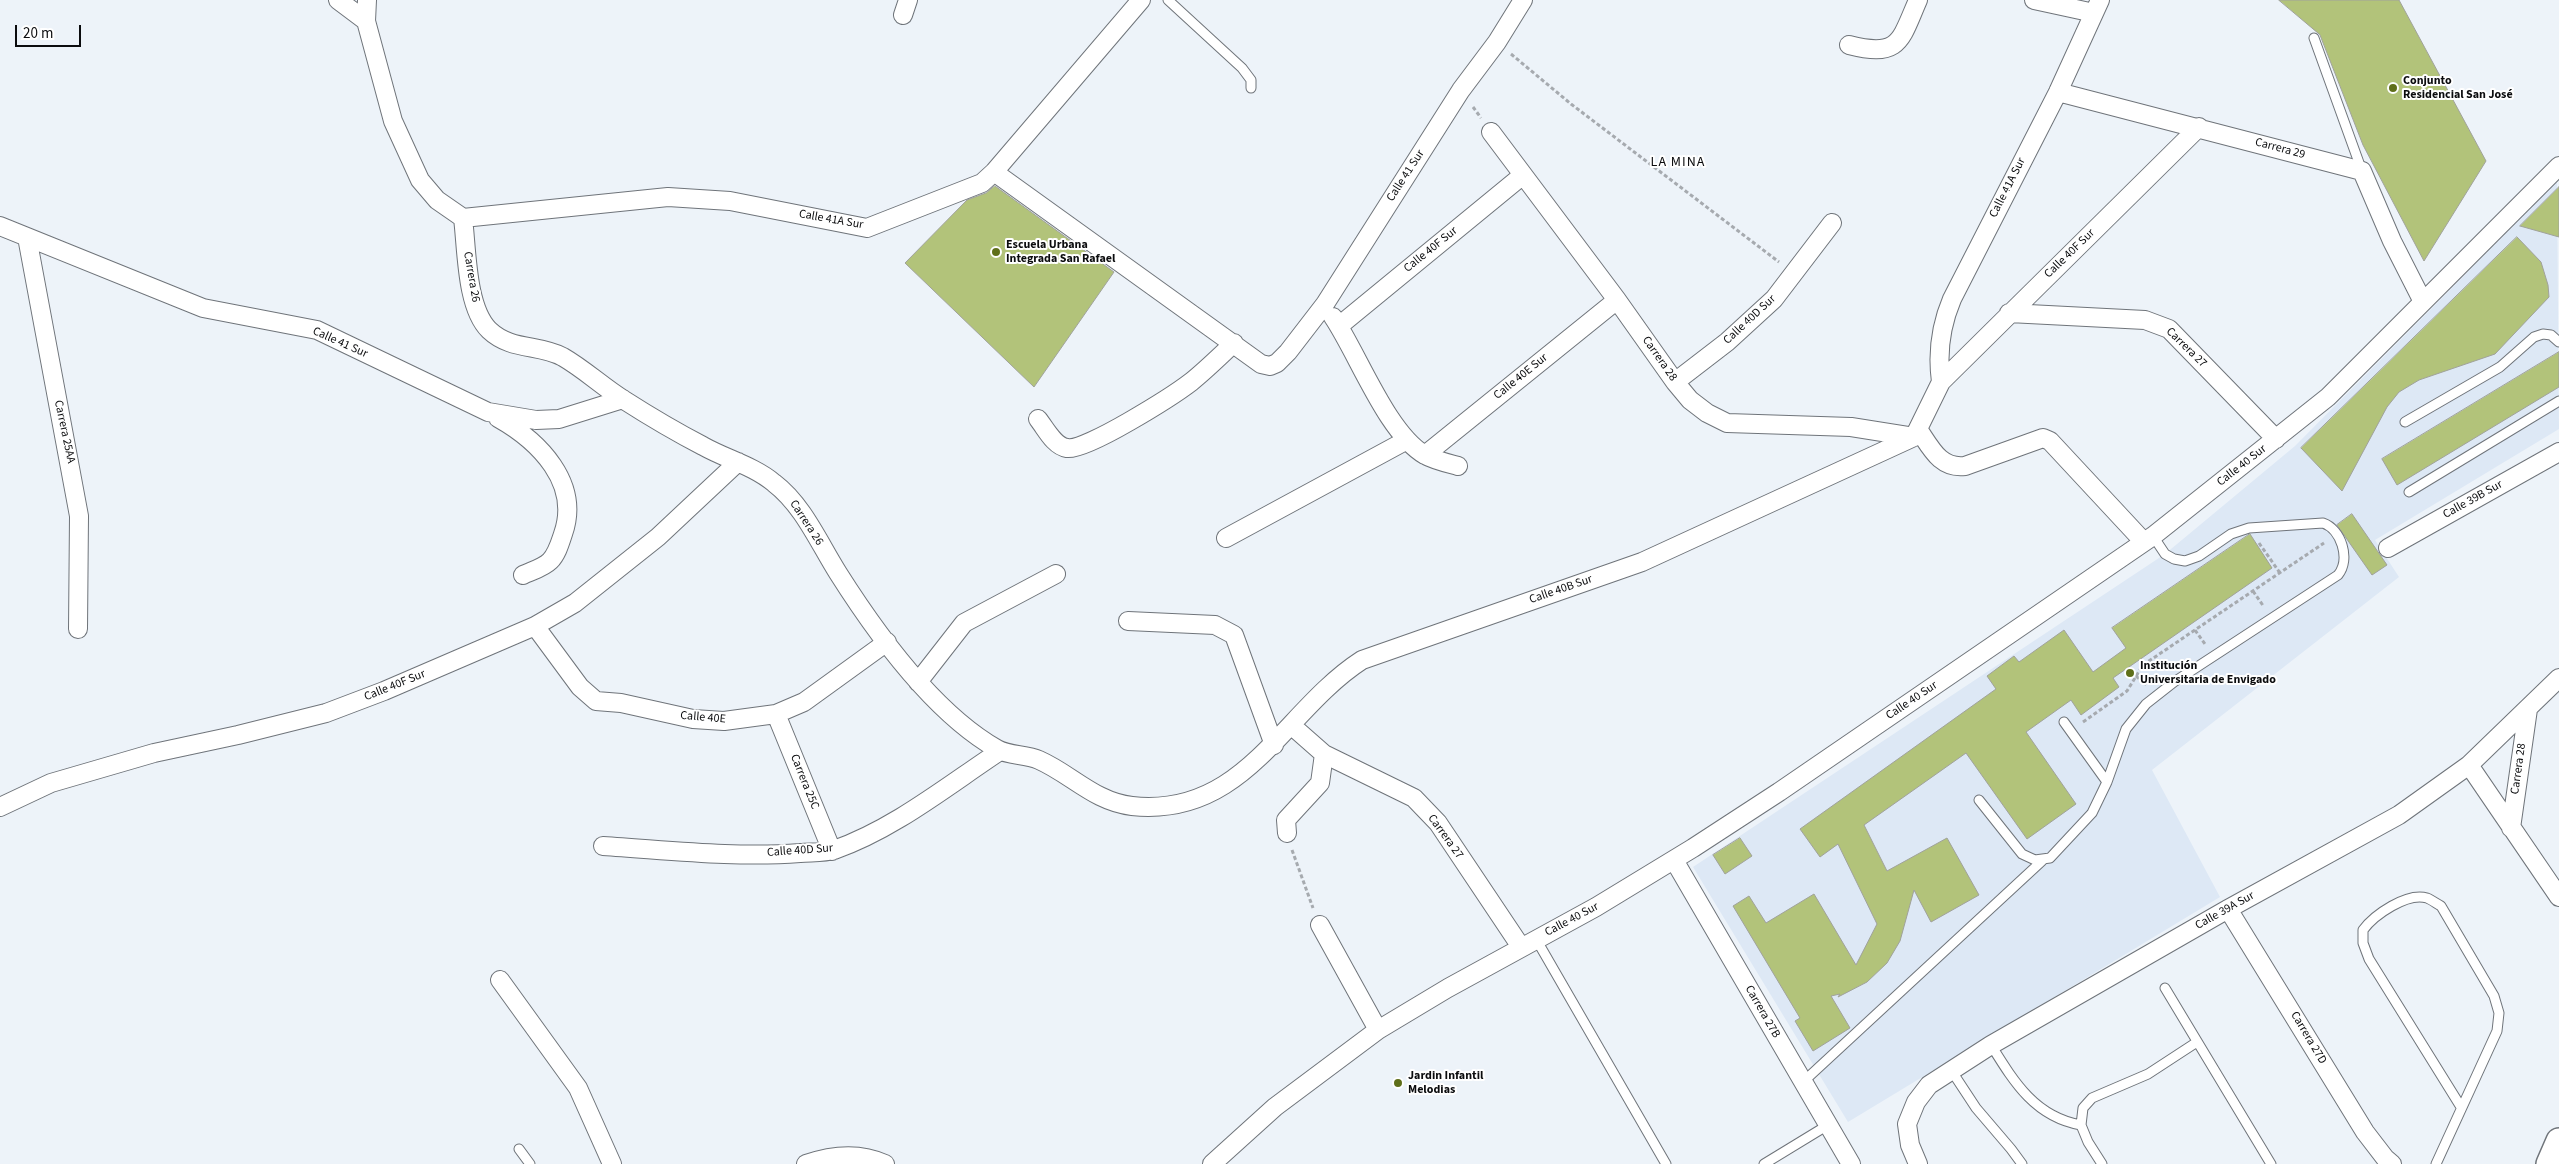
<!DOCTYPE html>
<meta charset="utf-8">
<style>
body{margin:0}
#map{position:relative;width:2559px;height:1164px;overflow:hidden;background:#edf3f9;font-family:"Source Sans 3",sans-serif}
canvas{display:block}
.scale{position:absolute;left:15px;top:25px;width:66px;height:22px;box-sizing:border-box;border:2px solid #0b0c0e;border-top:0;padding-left:6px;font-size:15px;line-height:18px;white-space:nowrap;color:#0b0c0e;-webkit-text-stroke:4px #fff;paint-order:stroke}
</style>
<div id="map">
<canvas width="2559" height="1164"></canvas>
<div class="scale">20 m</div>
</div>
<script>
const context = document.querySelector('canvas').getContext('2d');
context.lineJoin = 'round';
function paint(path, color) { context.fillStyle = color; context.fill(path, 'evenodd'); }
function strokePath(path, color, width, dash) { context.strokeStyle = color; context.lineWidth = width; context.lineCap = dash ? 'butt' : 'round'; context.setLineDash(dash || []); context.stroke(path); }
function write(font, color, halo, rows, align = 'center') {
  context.font = font + ' "Source Sans 3",sans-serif'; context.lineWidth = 4; context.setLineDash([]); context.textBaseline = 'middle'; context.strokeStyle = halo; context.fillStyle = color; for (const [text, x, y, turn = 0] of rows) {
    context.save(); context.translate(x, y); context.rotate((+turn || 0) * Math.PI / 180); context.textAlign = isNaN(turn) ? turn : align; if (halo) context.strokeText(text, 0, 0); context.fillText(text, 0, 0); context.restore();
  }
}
const built = new Path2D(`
 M2557,182l2,247 -184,111 24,37 -247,193 68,127 -372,225 -155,-255 472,-313 130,-108z`);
const building = new Path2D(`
 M2279,0h120l87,161 -62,100 -61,-116 -43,-110z
 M995,186l119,86 -80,115 -129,-124 62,-63 19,-7z
 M2559,187v50l-39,-11z
 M2517,237l24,25 7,23 1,12 -54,57 -76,26 -20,12 -12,15 -45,84 -41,-43z
 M2559,352v35l-162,98 -15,-26z
 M2352,514l35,51 -15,10 -35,-50z
 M2250,534l22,34 -159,110 6,9 -38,28 -10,-15 -45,32 50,72 -49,35 -61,-86 -102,72 23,46 60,-33 32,57 -48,27 -17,-32 -14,51 -13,22 -20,19 -29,15 2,-3 -9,2 19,32 -37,23 -18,-30 5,-3 -67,-112 16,-10 17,27 48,-29 42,71 21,-41 -39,-80 -18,13 -20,-28 196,-140 -9,-13 27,-20 5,6 45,-32 29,42 33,-24 -14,-20z
 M1740,838l12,18 -27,18 -12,-19z`);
const path = new Path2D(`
 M1511,54l60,50 208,158
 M1473,107l8,11
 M2259,543l21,30
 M2253,591l11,16
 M2195,630l10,14
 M2136,676l10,9
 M2083,722l44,-31 16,-26 181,-122
 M1292,850l21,58`);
const lane = new Path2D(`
 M1168,0l74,68 9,12v8
 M2314,38l48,133
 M2405,422l95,-55 34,-30 9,-3 8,1 8,7
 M2409,492l150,-91
 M2064,722l43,60
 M1979,800l43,54 13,6 15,-2 42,-45 15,-31 19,-53 20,-25 28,-22 164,-107c13,-16 3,-46 -15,-52l-74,5 -18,6 -32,22 -14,5 -11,-2 -9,-5 -12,-18
 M1536,939l130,225
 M2165,988l106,176
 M1991,1045c23,37 44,72 90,80
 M1951,1070l25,38 35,41 11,15
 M1803,1082l240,-222
 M519,1149l11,15
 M1764,1164l64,-39
 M2102,1164l-14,-22 -7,-17 2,-17 9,-10 56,-24 49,-32
 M2436,1164l61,-133 2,-18 -5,-17 -53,-90c-4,-2 -9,-6 -14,-8 -20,-6 -53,17 -64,32v13l6,16 92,148`);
const street = new Path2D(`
 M338,0l28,21
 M367,0l-1,21 27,100 27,59 17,20 26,18 205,-21 62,4 137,27 115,-45 12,-11 147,-172
 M2034,0l60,13
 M903,15l5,-15
 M1849,45c51,13 51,-4 69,-45
 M2058,92l304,79 30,70 31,61
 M1491,132l126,168 58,82 15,18 17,13 20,10 124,4 63,10
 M994,172l267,192 9,2 7,-3 11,-11 37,-48 136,-214 36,-48 26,-42
 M463,218c4,32 3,89 26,112 22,21 50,14 74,27 21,12 40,30 61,43 25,16 52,32 79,46 23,13 51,20 71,37 29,22 45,60 64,90 38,60 96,140 159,176 12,7 29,5 42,11 32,14 56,42 93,46 113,12 151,-95 230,-146l280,-98 272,-125 27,-55 258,-255
 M0,226l203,82 114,22 171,82 48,8 23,-1 64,-20
 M27,237l52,279 -1,113
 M2009,313l136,7 24,9 107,110
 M1333,317c25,37 54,116 92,138 9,5 22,8 33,11
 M1339,326l184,-151
 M1675,382l52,-40 47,-43 58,-76
 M1941,382c-4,-29 0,-57 11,-83l106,-207 42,-92
 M498,418c41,23 83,65 65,116 -3,9 -6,20 -13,27 -7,7 -19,10 -27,14
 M1038,419c8,10 16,27 29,29 18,4 107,-53 124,-66 15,-12 29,-26 43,-39
 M1918,429c13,19 22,40 47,37l78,-28 7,3 94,101
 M1425,455l192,-155
 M1226,538l181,-98
 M2388,548l171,-96
 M1128,621l87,4 19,10 40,110
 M535,626l45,61 16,14 25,2 72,16 31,2 52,-7 28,-12 83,-60
 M918,682l46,-59 92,-49
 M776,714l56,137
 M1291,725l33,29 90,44 24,25 83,124
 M2469,765l90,132
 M0,807l51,-24 103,-30 84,-18 88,-22 58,-22 151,-65 40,-23 83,-66 80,-75
 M2511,828l17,-119
 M1287,833l-1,-13 34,-37 4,-29
 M603,846c65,4 132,12 197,7 10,-1 24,0 34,-3 60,-21 113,-64 166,-99
 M1674,860l177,304
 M2228,909l137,223 20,26 7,6
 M1320,925l58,105
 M500,980l78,108 34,76
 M806,1164c26,-9 53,-12 79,0
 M1212,1164l63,-57 103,-77 70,-42 148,-81 97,-59 86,-56 374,-256 175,-139 231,-231
 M1918,1164l-8,-19 -3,-21 9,-22 13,-17 62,-40 237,-136 171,-94 70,-50 90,-87`);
const secondary = new Path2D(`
 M2549,1164l10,-23`);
const markers = [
 [2393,88,5,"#5f6f1a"],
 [996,252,5,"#5f6f1a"],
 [2130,673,5,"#5f6f1a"],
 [1398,1083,5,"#5f6f1a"]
];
const poiNames = [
 ["Conjunto",2403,81],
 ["Residencial San José",2403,95],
 ["Escuela Urbana",1006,245],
 ["Integrada San Rafael",1006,259],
 ["Institución",2140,666],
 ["Universitaria de Envigado",2140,680],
 ["Jardin Infantil",1408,1076],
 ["Melodias",1408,1090]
];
const streetNames = [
 ["Carrera 29",2280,149,15],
 ["Calle 41 Sur",1406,176,-57],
 ["Calle 41A Sur",2008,188,-63],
 ["Calle 41A Sur",831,220,10],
 ["Calle 40F Sur",1431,250,-39],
 ["Calle 40F Sur",2070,254,-44],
 ["Carrera 26",471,277,80],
 ["Calle 40D Sur",1750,320,-43],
 ["Calle 41 Sur",340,343,24],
 ["Carrera 27",2186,348,44],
 ["Carrera 28",1659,359,55],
 ["Calle 40E Sur",1521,377,-39],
 ["Carrera 25AA",64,432,78],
 ["Calle 40 Sur",2242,466,-38],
 ["Calle 39B Sur",2473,500,-29],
 ["Carrera 26",806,523,57],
 ["Calle 40B Sur",1561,590,-19],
 ["Calle 40F Sur",395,686,-22],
 ["Calle 40 Sur",1912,701,-34],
 ["Calle 40E",703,718,5],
 ["Carrera 28",2519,769,-82],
 ["Carrera 25C",804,782,68],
 ["Carrera 27",1445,837,54],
 ["Calle 40D Sur",800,851,-4],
 ["Calle 39A Sur",2225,911,-29],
 ["Calle 40 Sur",1572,920,-28],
 ["Carrera 27B",1762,1012,60],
 ["Carrera 27D",2308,1038,59]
];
const neighbourhoodNames = [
 ["LA MINA",1678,163]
];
paint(built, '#dde8f5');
paint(building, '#b2c37a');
strokePath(building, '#a0a29b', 1);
strokePath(lane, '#6f747a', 11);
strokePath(street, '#6f747a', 20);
strokePath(secondary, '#6f747a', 28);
strokePath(path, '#a6aaaf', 3, [4, 2.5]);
strokePath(lane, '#fff', 9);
strokePath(street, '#fff', 18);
strokePath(secondary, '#fff', 25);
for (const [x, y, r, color] of markers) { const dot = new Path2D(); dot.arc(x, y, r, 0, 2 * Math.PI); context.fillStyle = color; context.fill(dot); strokePath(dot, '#fff', 2); }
write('bold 12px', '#0b0c0e', '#fff', poiNames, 'left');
write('12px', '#0b0c0e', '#fff', streetNames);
context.letterSpacing = '1px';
write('14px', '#0b0c0e', '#fff', neighbourhoodNames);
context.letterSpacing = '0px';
</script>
